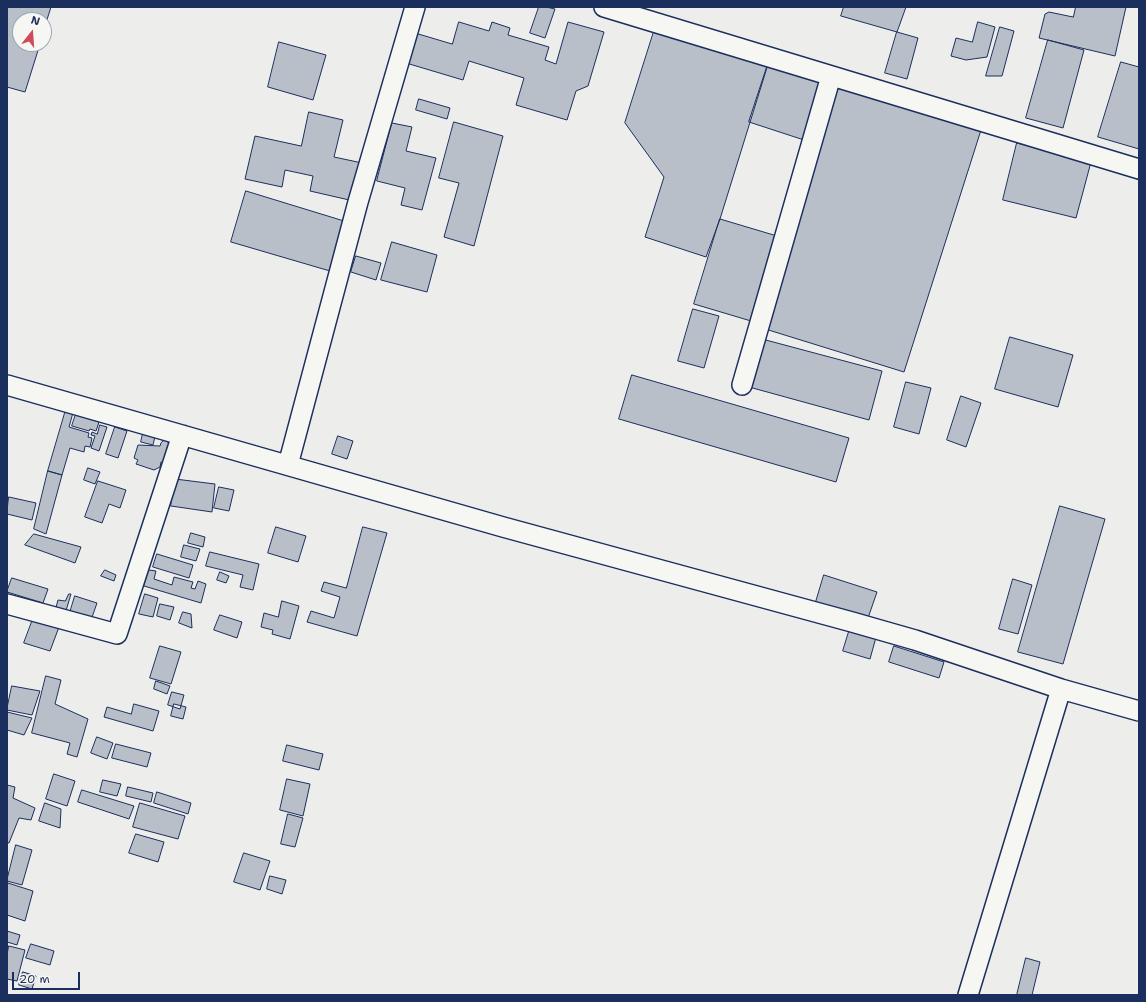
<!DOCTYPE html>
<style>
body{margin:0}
#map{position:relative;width:1146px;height:1002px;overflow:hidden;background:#edeeec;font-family:"Shantell Sans",sans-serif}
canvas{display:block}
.frame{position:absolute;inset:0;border:8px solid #1b2f5e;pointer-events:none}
.north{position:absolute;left:12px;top:12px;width:40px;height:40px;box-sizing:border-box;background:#f6f6f2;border:1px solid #9ea6b7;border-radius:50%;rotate:17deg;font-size:11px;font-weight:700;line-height:16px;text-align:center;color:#1b2f5e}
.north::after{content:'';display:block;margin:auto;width:14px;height:18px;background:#d1495b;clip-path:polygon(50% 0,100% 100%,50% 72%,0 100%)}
.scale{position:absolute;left:12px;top:972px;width:68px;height:18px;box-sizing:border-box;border:2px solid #1b2f5e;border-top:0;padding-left:5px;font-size:12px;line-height:14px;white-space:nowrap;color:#1b2f5e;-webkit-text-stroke:3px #f6f6f2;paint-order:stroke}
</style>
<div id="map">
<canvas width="1146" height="1002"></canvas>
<div class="frame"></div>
<div class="north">N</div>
<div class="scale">20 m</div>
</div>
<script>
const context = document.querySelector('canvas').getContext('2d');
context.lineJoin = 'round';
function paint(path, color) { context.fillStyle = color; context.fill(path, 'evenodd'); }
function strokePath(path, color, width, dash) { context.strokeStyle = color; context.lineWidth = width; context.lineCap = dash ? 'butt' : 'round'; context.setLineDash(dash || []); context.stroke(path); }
const building = new Path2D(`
 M7,7h44l-7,22v-9h-24v24h20l-15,48 -18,-5z
 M539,7h7l9,2 -10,29 -15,-5z
 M844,7h62l-9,25 -56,-16z
 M1076,7h50l-11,49 -76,-18 6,-24 4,-2 24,5z
 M459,22l30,9 3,-9 18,6 -2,7 41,12 -4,13 11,4 12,-42 36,10 -16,54 -12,5 -9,29 -51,-15 8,-27 -55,-17 -6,19 -57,-17 9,-30 37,11z
 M978,22l17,5 -8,30 -21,3 -15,-4 5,-18 16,4z
 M656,25l113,36 -49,158 -14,38 -61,-20 19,-60 -39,-54z
 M1000,27l14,4 -12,45h-16z
 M897,32l21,6 -11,41 -22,-6z
 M1048,40l36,10 -21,78 -37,-10z
 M279,42l47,13 -13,45 -45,-13z
 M769,61l55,18 -20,61 -55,-18z
 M1121,62l18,5v82l-41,-12z
 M839,85l142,45 -77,242 -142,-44z
 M419,99l31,9 -3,11 -31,-9z
 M309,112l34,8 -9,37 33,7 -9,38 -48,-11 3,-15 -28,-6 -3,17 -37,-8 10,-43 46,10z
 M454,122l49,14 -29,110 -30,-9 15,-54 -20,-5z
 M392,123l20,4 -6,24 30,7 -14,52 -21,-5 4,-17 -28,-7z
 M1017,143l74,19 -15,56 -73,-18z
 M246,191l98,30 -14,50 -99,-29z
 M720,219l57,17 -26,85 -57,-17z
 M392,242l45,13 -10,37 -46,-12z
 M356,256l25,7 -5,17 -25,-8z
 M693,309l26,7 -15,52 -26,-7z
 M1010,337l63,18 -15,52 -63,-18z
 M762,339l120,32 -13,49 -120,-33z
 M632,375l217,63 -13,44 -217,-63z
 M906,382l25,6 -12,46 -25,-7z
 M961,396l20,7 -15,44 -19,-7z
 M67,406l7,3 -5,18 20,6 -1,4 4,1 -2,9 -5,-1 -1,6 -14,-4 -8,27 -14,-4z
 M76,414l23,8 -3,9 -6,-2 -1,2 -17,-5z
 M100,425l7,2 -8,24 -8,-3 4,-12 -4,-1 1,-3 5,2z
 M115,427l12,4 -9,27 -12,-4z
 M144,429l12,3 -3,13 -12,-3z
 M338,436l15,5 -6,18 -15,-5z
 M166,439l3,5 -2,4 2,6 -3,9 -5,-1 -1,5 -6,3 -18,-6 2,-4 -4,-2 4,-13 22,1 1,-3z
 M88,468l12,4 -5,12 -11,-4z
 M48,471l14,4 -16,59 -12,-5z
 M175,479l40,5 -3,28 -41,-6z
 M98,481l28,9 -6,18 -11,-4 -7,19 -17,-6z
 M219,487l15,3 -5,21 -15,-3z
 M9,497l27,6 -4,17 -25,-6z
 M1060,506l45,13 -42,145 -45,-12z
 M276,527l30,9 -8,26 -30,-9z
 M363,527l24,6 -30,103 -50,-14 4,-11 23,7 6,-21 -19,-6 3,-9 22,6z
 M191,533l14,4 -2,10 -15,-4z
 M34,534l47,13 -6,16 -50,-18z
 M184,545l16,4 -4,12 -15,-4z
 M210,552l49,12 -6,26 -13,-3 3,-12 -37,-9z
 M157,554l36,11 -4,13 -36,-11z
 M105,570l11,5 -2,6 -13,-5z
 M149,570l7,1 -2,8 18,6 2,-8 19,5 -2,6 4,1 3,-8 8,3 -5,19 -57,-17z
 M220,572l9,4 -3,7 -9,-3z
 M824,575l53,17 -9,26 -52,-16z
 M12,578l36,11 -5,14 -36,-11z
 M1013,579l19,6 -14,49 -19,-5z
 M69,594h2l-6,20 -10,-3 3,-11 7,1z
 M145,594l13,4 -5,19 -14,-3z
 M75,596l22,7 -7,20 -21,-7z
 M282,601l17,5 -9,33 -18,-5 1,-4 -12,-3 3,-14 14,4z
 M160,604l14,3 -4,13 -13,-4z
 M183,612l8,2 1,14 -13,-5z
 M220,615l22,7 -5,16 -23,-8z
 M33,619l26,8 -9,24 -26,-8z
 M852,622l26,8 -8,29 -27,-8z
 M160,646l21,6 -10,32 -21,-6z
 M894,646l50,16 -5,16 -50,-16z
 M46,676l15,4 -6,24 33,15 -11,38 -10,-3 3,-11 -38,-10z
 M156,681l14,5 -3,8 -13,-5z
 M12,686l28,5 -8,24 -25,-5z
 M172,692l12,3 -4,14 -12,-4z
 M134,704l25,7 -6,20 -49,-14 3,-10 24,7z
 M174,704l12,3 -3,12 -12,-3z
 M7,712l25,6 -8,17 -17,-5z
 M97,737l16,6 -6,16 -16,-6z
 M116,744l35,9 -4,14 -35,-9z
 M287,745l36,9 -4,16 -36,-9z
 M54,774l21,7 -8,25 -21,-7z
 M287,779l23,5 -7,32 -23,-6z
 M103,780l18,4 -4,12 -17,-4z
 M7,785l8,2 -2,11 22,10 -4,12 -12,-2 -10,25h-2z
 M128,787l25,6 -2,9 -25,-6z
 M82,790l52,16 -5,13 -51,-17z
 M157,792l34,11 -3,11 -34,-11z
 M45,803l16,6 -1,19 -21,-7z
 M140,803l45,13 -7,23 -45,-12z
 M288,814l15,4 -8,29 -14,-3z
 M136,834l28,8 -6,20 -29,-9z
 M16,845l16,5 -10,35 -15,-4z
 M244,853l26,8 -10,29 -26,-8z
 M270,876l16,4 -4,14 -15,-5z
 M8,883l25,8 -8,30 -18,-6z
 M7,931l13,4 -3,10 -10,-3z
 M31,944l23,7 -4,14 -24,-7z
 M9,946l16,4 -8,31 -10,-2v-24z
 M1026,958l14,4 -8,33h-15z
 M23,972l13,4 -4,13 -13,-4z`);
const minor = new Path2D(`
 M604,7l535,162
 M7,385l496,142 349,95 63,18 146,49 78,22
 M742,385l89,-309
 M288,465l70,-263 57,-195
 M7,604l110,30 65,-199
 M968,995l93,-306`);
paint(building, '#b9bfc8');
strokePath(building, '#1b2f5e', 1);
strokePath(minor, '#1b2f5e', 22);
strokePath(minor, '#f6f6f2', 19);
</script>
